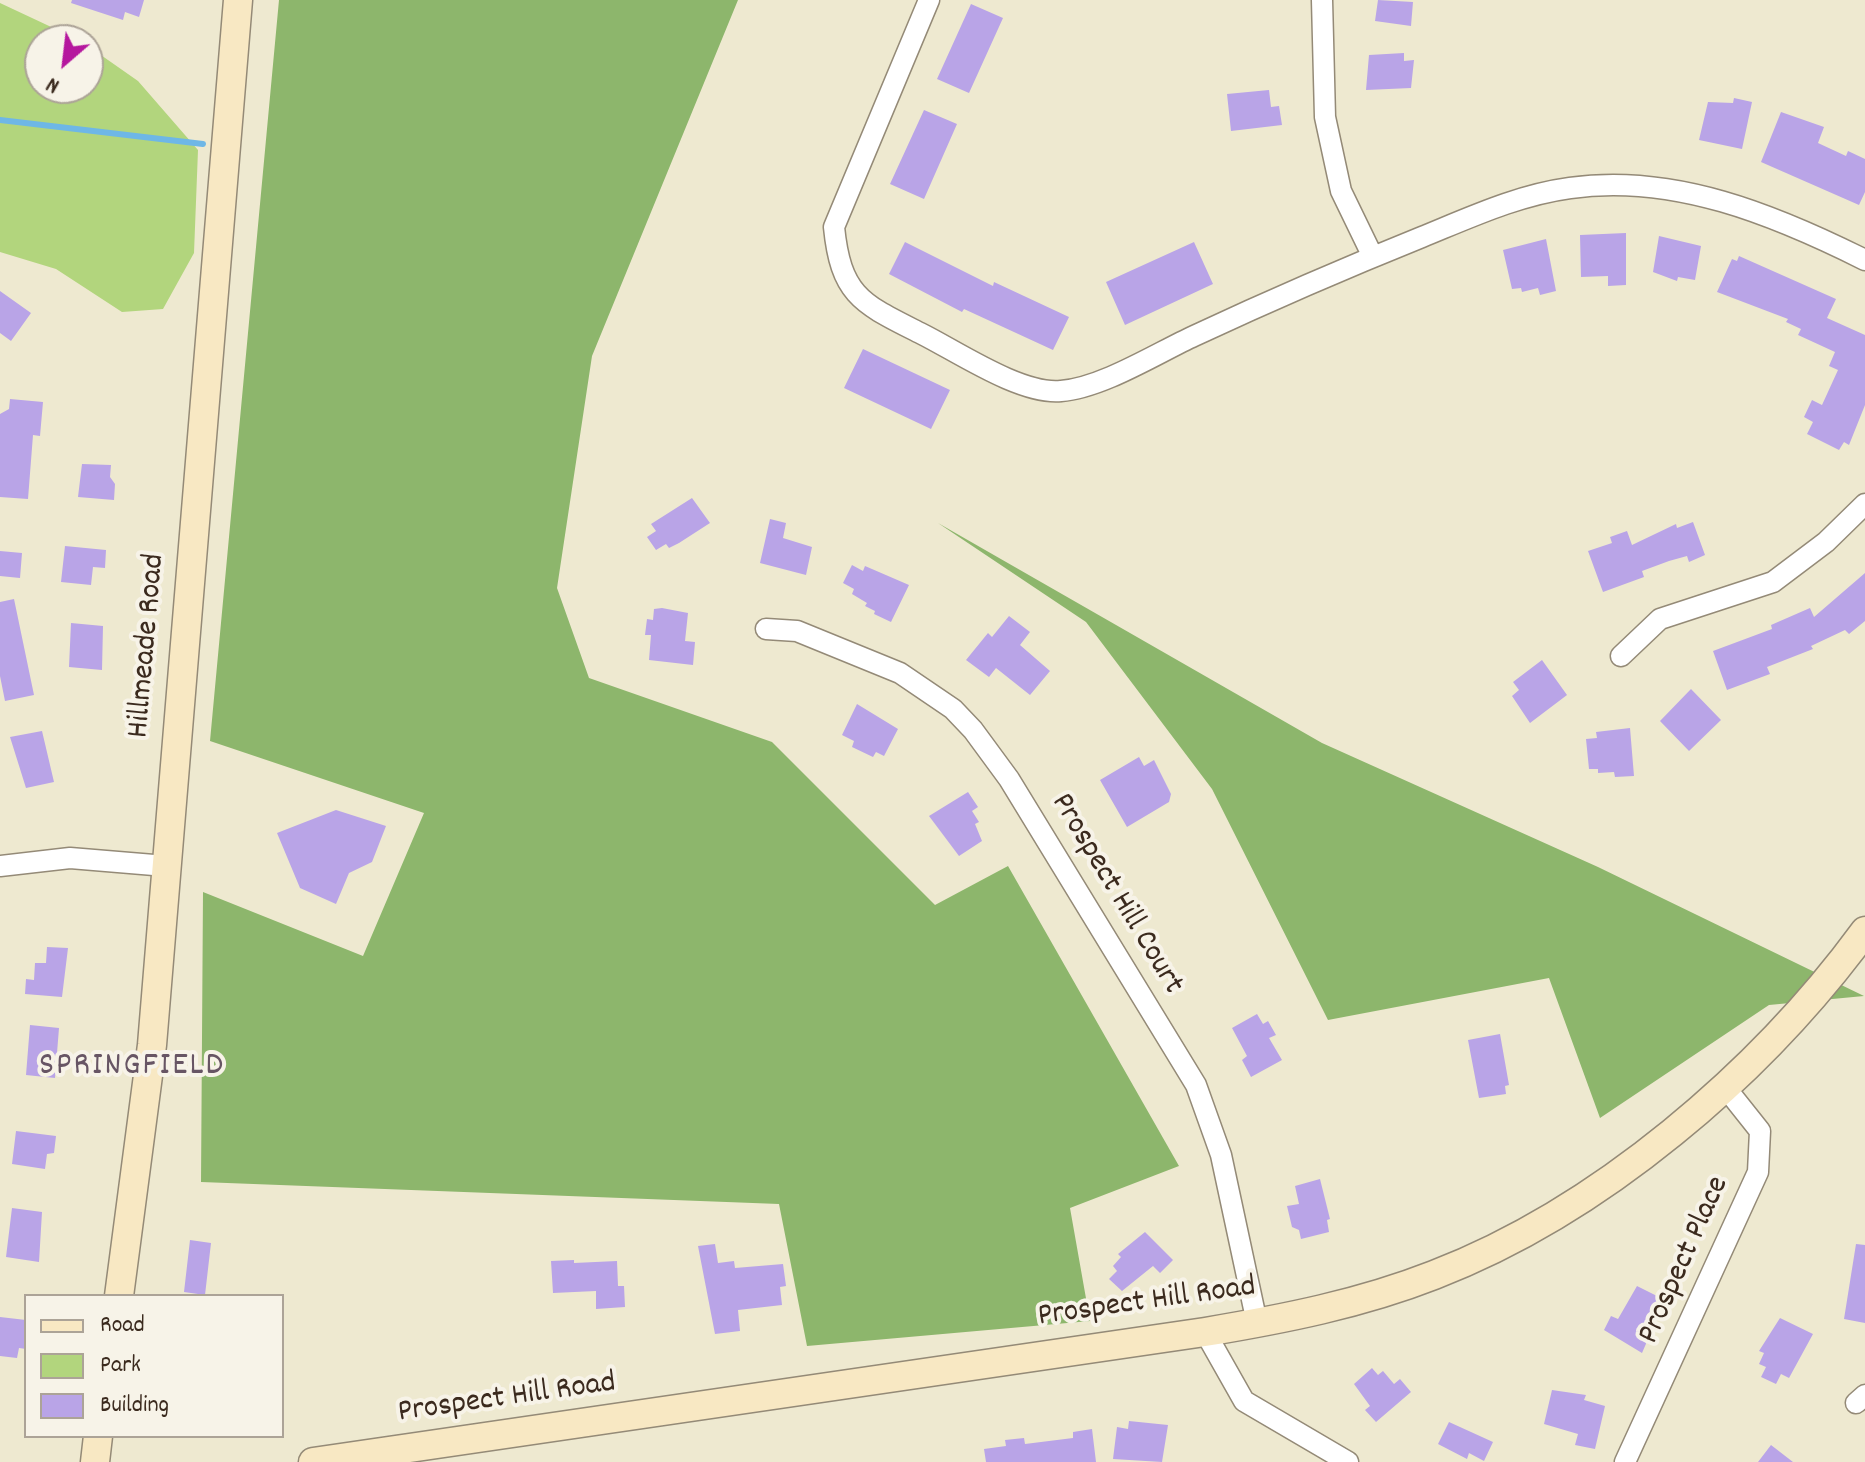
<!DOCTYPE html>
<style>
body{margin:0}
#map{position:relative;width:1865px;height:1462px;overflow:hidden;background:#eee9d0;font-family:Dekko,sans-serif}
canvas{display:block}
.legend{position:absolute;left:24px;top:1294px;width:260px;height:144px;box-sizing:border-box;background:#f7f3e8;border:2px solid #aca397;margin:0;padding:10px 14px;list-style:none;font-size:24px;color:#3b2a1e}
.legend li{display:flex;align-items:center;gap:16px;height:40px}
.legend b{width:40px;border:2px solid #aca397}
.north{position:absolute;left:24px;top:24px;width:80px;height:80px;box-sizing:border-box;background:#f7f3e8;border:2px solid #aca397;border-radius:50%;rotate:208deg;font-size:22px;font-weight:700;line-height:32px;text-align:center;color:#3b2a1e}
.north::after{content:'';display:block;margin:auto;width:28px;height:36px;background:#b5179e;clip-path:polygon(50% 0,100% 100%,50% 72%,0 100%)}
</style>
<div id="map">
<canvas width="1865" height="1462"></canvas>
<ul class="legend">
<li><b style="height:10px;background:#f8e8c3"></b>Road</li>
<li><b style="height:22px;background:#b2d57d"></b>Park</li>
<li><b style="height:22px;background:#b9a4e7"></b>Building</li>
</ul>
<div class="north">N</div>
</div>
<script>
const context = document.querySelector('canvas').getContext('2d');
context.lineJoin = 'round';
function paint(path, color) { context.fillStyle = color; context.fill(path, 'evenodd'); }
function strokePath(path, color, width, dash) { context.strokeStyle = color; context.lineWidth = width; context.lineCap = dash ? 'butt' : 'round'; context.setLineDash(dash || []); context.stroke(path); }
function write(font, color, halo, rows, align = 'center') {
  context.font = font + ' Dekko,sans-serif'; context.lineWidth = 8; context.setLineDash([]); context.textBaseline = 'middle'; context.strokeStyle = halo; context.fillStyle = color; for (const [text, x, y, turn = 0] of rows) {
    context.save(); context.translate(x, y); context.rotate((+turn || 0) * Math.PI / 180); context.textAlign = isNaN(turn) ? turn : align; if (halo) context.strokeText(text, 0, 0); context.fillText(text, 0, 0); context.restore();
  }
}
const green = new Path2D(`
 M0,3l79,37h-39v48h48v-42l50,35 60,69 -4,103 -31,56 -41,3 -66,-43 -56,-17z`);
const forest = new Path2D(`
 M279,0h459l-146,356 -35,232 32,90 183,64 163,163 73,-39 171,300 -109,42 20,113 -283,25 -28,-142 -578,-22 2,-290 160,64 61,-143 -214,-72z
 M938,523l384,220 276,124 266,129 -95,9 -169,113 -51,-140 -221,42 -116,-231 -126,-167z`);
const stream = new Path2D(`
 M0,120l203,24`);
const building = new Path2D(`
 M72,0h72l-5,17 -14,-5 -2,8 -52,-17z
 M1378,0l35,2 -2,24 -36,-5z
 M971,4l32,14 -34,75 -32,-14z
 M1404,53v8l10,-1 -3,28 -45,2 3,-35z
 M1269,90l2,17 8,-1 3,19 -51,6 -4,-37z
 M1734,98l18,4 -10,47 -43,-9 9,-38 25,1z
 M924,110l33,14 -33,75 -34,-15z
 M1781,112l43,15 -6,16 28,13 2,-5 17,8v33l-6,13 -98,-43z
 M1626,233v52l-18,1v-10l-27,1 -1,-42z
 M1659,236l42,10 -6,34 -17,-3 -1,4 -24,-9z
 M1546,239l10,52 -16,4 -2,-7 -16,4 -1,-4 -9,1 -9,-39z
 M905,242l88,44 1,-4 75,35 -16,33 -89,-41 -2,3 -73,-38z
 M1194,242l19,42 -88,41 -19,-43z
 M1739,256l97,43 -9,19 38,17v70l-16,40 -5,-3 -5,8 -32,-16 6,-12 -9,-5 8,-17 10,5 16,-35 -9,-4 6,-14 -37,-17 3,-6 -15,-7 2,-3 -71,-27 15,-33 5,2z
 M0,291l31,22 -20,28 -11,-8z
 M863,349l87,41 -19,39 -87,-41z
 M10,399l33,3 -3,34 -7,-1 -5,64 -28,-2v-83l9,-5z
 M82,464l29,1 -1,12 5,7 -1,16 -36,-3z
 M692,498l18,25 -31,20 -10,5 -3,-4 -10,6 -9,-13 9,-6 -5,-7z
 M770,519l16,4 -3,15 29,9 -6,28 -46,-12z
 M1693,522l12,33 -16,7 -2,-6 -18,5 -27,10 2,6 -41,15 -15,-41 24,-8 -2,-6 17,-6 5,14 44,-21 1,4z
 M65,546l41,4 -1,18 -12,-1 -2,18 -30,-3z
 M0,551l22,2 -2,25 -20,-2z
 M852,565l11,6 2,-5 44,19 -18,37 -17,-8 1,-3 -10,-5 2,-3 -15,-9 2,-5 -11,-6z
 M1865,573v48l-16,13 -4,-4 -34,16 2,3 -46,18 3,7 -43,16 -14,-39 59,-22 -1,-4 39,-17 4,9z
 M14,599l20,96 -29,6 -5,-25v-74z
 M662,608l26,5 -3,28 10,1 -2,23 -44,-5 2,-25h-6l2,-16 6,1 1,-11z
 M1009,616l21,16 -10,13 30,26 -20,24 -34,-27 -7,9 -23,-17 22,-27 4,4z
 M71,623l32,3 -1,44 -33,-3z
 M1542,660l25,35 -37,28 -18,-27 7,-6 -6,-8z
 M1691,689l30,31 -32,31 -29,-30z
 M857,704l41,25 -14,27 -8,-4 -3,5 -21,-10 2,-6 -12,-6z
 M1630,728l4,48 -19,1 -1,-5 -16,1v-4h-9l-3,-30 11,-1 -1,-6z
 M42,731l12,51 -28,6 -16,-51z
 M1139,757l5,9 10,-6 17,34 -2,8 -42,25 -27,-47z
 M968,792l10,15 -6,4 7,11 -4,2 7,17 -23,15 -30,-40z
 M336,810l50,16 -14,36 -23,11 -13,31 -36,-16 -23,-55z
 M47,947l21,1 -6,49 -37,-3 1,-15 8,1 1,-17h11z
 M1257,1014l6,10 5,-3 8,14 -7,3 13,22 -31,17 -9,-17 5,-4 -15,-28z
 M30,1025l29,3 -4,50 -29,-3z
 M1500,1034l9,51 -4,1 1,8 -27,4 -11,-58z
 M16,1131l40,5 -2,17 -7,1 -2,15 -33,-5z
 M1320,1179l10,40 -3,1 2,12 -28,7 -2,-9 -7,-3 -5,-21 12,-2 -4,-18z
 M12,1208l30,4 -3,50 -33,-5z
 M1145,1232l28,28 -13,13 -7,-7 -31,25 -13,-12 8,-8 -4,-5 8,-9 -3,-3z
 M190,1240l21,3 -6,52 -21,-3z
 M715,1244l3,19 16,-2 1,7 48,-4 3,22 -6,1 2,18 -44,5 2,21 -25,3 -17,-88z
 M1856,1244l9,1v78l-21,-4z
 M574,1260v3l43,-2 1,25h6l1,21 -29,2v-18l-43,2 -2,-32z
 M1637,1286l28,14 -23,53 -38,-23 7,-14 7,3z
 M0,1317l26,3v29l-7,-1 -2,10 -17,-2z
 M1780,1318l33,16 -24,44 -8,-4 -5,10 -15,-7 5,-10 -7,-3 5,-11 -5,-2z
 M1372,1368l6,7 5,-4 11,13 6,-5 11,13 -35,30 -11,-12 5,-4 -16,-22z
 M1552,1390l34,5 -2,5 21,6 -10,43 -20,-4 3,-11 -34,-10z
 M1129,1421l39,4 -6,37 -49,-3 4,-32 11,2z
 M1449,1422l44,20 -9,19 -15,-8 -2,6 -29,-15z
 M1092,1429l4,33h-110l-2,-13 22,-3 -1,-6 19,-2 1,6 48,-6v-6z
 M1771,1445l22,17h-35z`);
const street = new Path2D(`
 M929,0l-95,227c7,70 29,77 88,107 36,18 99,61 139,57 41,-3 96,-38 133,-55 75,-35 151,-68 228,-99 49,-20 96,-42 148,-49 103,-15 205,27 295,72
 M1322,0l3,117 16,74 32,66
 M766,629l31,2 103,42 53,36 20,21 36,49 187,306 25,70 36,168
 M1621,656l39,-37 113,-37 53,-40 39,-38
 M0,866l70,-8 96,8
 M1205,1332l39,69 104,61
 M1856,1403l9,-8
 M1625,1462l133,-290 2,-41 -35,-44`);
const secondary = new Path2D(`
 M119,1296l33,-251 86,-1045
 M95,1462l3,-26
 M313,1462l892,-130c78,-13 155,-28 229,-57 166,-64 327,-202 431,-344`);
const streetNames = [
 ["Hillmeade Road",149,646,-85],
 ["Prospect Hill Court",1115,895,59],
 ["Prospect Place",1686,1261,-66],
 ["Prospect Hill Road",1147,1304,-8],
 ["Prospect Hill Road",507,1400,-8]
];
const neighbourhoodNames = [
 ["SPRINGFIELD",132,1068]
];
paint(green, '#b2d57d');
paint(forest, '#8db66c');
strokePath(stream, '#6eb7e6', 6);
paint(building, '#b9a4e7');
strokePath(street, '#948a77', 23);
strokePath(secondary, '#948a77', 31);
strokePath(street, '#fff', 20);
strokePath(secondary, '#f8e8c3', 28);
write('32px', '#3b2a1e', '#f7f3e8', streetNames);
context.letterSpacing = '2px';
write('34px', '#675564', '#f7f3e8', neighbourhoodNames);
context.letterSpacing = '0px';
</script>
